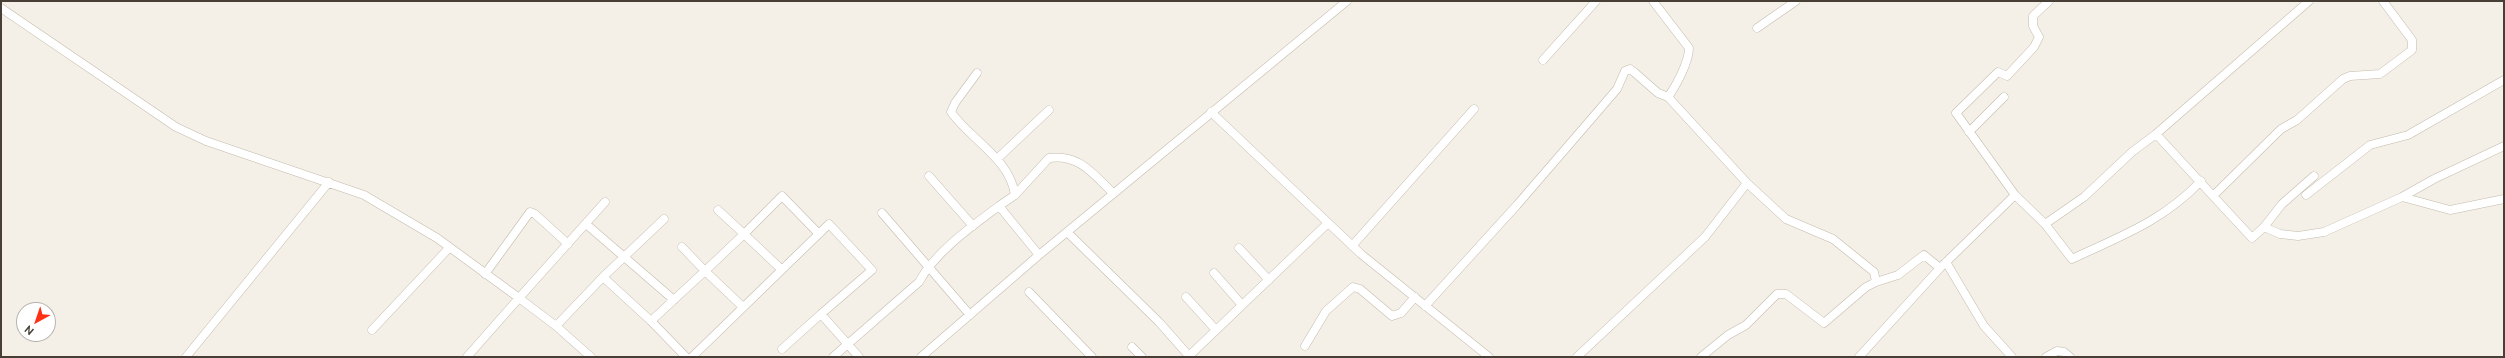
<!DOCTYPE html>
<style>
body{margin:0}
#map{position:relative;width:2505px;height:358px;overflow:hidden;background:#f4f0e7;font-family:Ubuntu,sans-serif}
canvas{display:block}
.frame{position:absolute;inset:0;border:2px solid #484036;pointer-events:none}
.north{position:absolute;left:16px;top:302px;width:40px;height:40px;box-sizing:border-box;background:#fff;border:1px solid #b6b3af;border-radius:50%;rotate:220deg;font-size:11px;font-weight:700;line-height:16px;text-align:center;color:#484036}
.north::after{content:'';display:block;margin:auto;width:14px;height:18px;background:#ff3013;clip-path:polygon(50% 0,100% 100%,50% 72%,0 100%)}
</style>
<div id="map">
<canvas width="2505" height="358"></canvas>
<div class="frame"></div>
<div class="north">N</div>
</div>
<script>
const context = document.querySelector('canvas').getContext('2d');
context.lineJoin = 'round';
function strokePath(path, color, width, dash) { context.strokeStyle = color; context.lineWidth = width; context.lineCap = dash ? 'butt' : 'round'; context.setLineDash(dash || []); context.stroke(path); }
const minor = new Path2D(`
 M2309,1l-153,133 57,62 68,-67 16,-9 46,-41 7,-3 30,-2 32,-24v-10l-29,-39
 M1,8l175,119 30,14 158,54 73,43 82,60 86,-96
 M1757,28l39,-27
 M1543,60l53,-59
 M977,73l-22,30 -4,9c20,28 59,47 64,83
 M1211,112l150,142 128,103
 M1969,132l35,-35
 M2156,134l-24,18 -48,45 -39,27 27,35c49,-23 91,-38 129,-78
 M997,159l52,-49
 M929,176l44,50
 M1747,183l39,36 47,20 41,33 2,10 22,-7 26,-20 16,13
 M2015,195l30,29
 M2306,195l64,-50 38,-10 96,-55
 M2213,196l39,42 12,-11 16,7 18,2 26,-4 78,-35 32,-18 70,-33
 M2402,197l48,13 54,-11
 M718,210l26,24 -39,37 38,36
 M882,213l88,102
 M586,224l88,76
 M2264,227l18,-23 32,-28
 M1067,232l92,90 30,34
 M1352,246l122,-137
 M1239,248l30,32
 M1039,255l-40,-49 16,-11 34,-37c31,-4 44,16 64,35
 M1946,262l38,64 28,31
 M781,269l-37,-35 38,-38 37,38
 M1214,273l28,32
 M485,274l45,-62 5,2 33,30
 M603,277l61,-58
 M1029,292l63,65
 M1186,297l30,33
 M1425,306l92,-101 82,-95 18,-21 8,-18 5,-2 4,3 24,21 10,4
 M651,321l35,36
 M372,330l77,-82
 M1305,346l21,-35 27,-24 7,2 32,27 9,-3 14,-16
 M1132,347l10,10
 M782,349l39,-35 38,43
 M186,357l143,-175
 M467,357l52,-59 37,28
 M591,357l-35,-31 47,-49 48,44 54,-50 -23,-24
 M692,357l137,-133 43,46 -51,44
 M833,357l86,-75c16,-30 53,-56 80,-76
 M921,357l118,-102 308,-254
 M1188,357l140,-134
 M1577,357l128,-120 42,-54 -79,-86c8,-11 21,-35 21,-49l-36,-47
 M1701,357l27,-22 18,-10 31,-31h9l38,29 42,-36 10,-5
 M1859,357l81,-89 75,-73 -59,-82 42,-41 9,4 27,-29 5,-10 -6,-11v-10l16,-15
 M2046,357l11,-6 7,1 6,5`);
strokePath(minor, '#c3baac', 9);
strokePath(minor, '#fff', 8);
</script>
